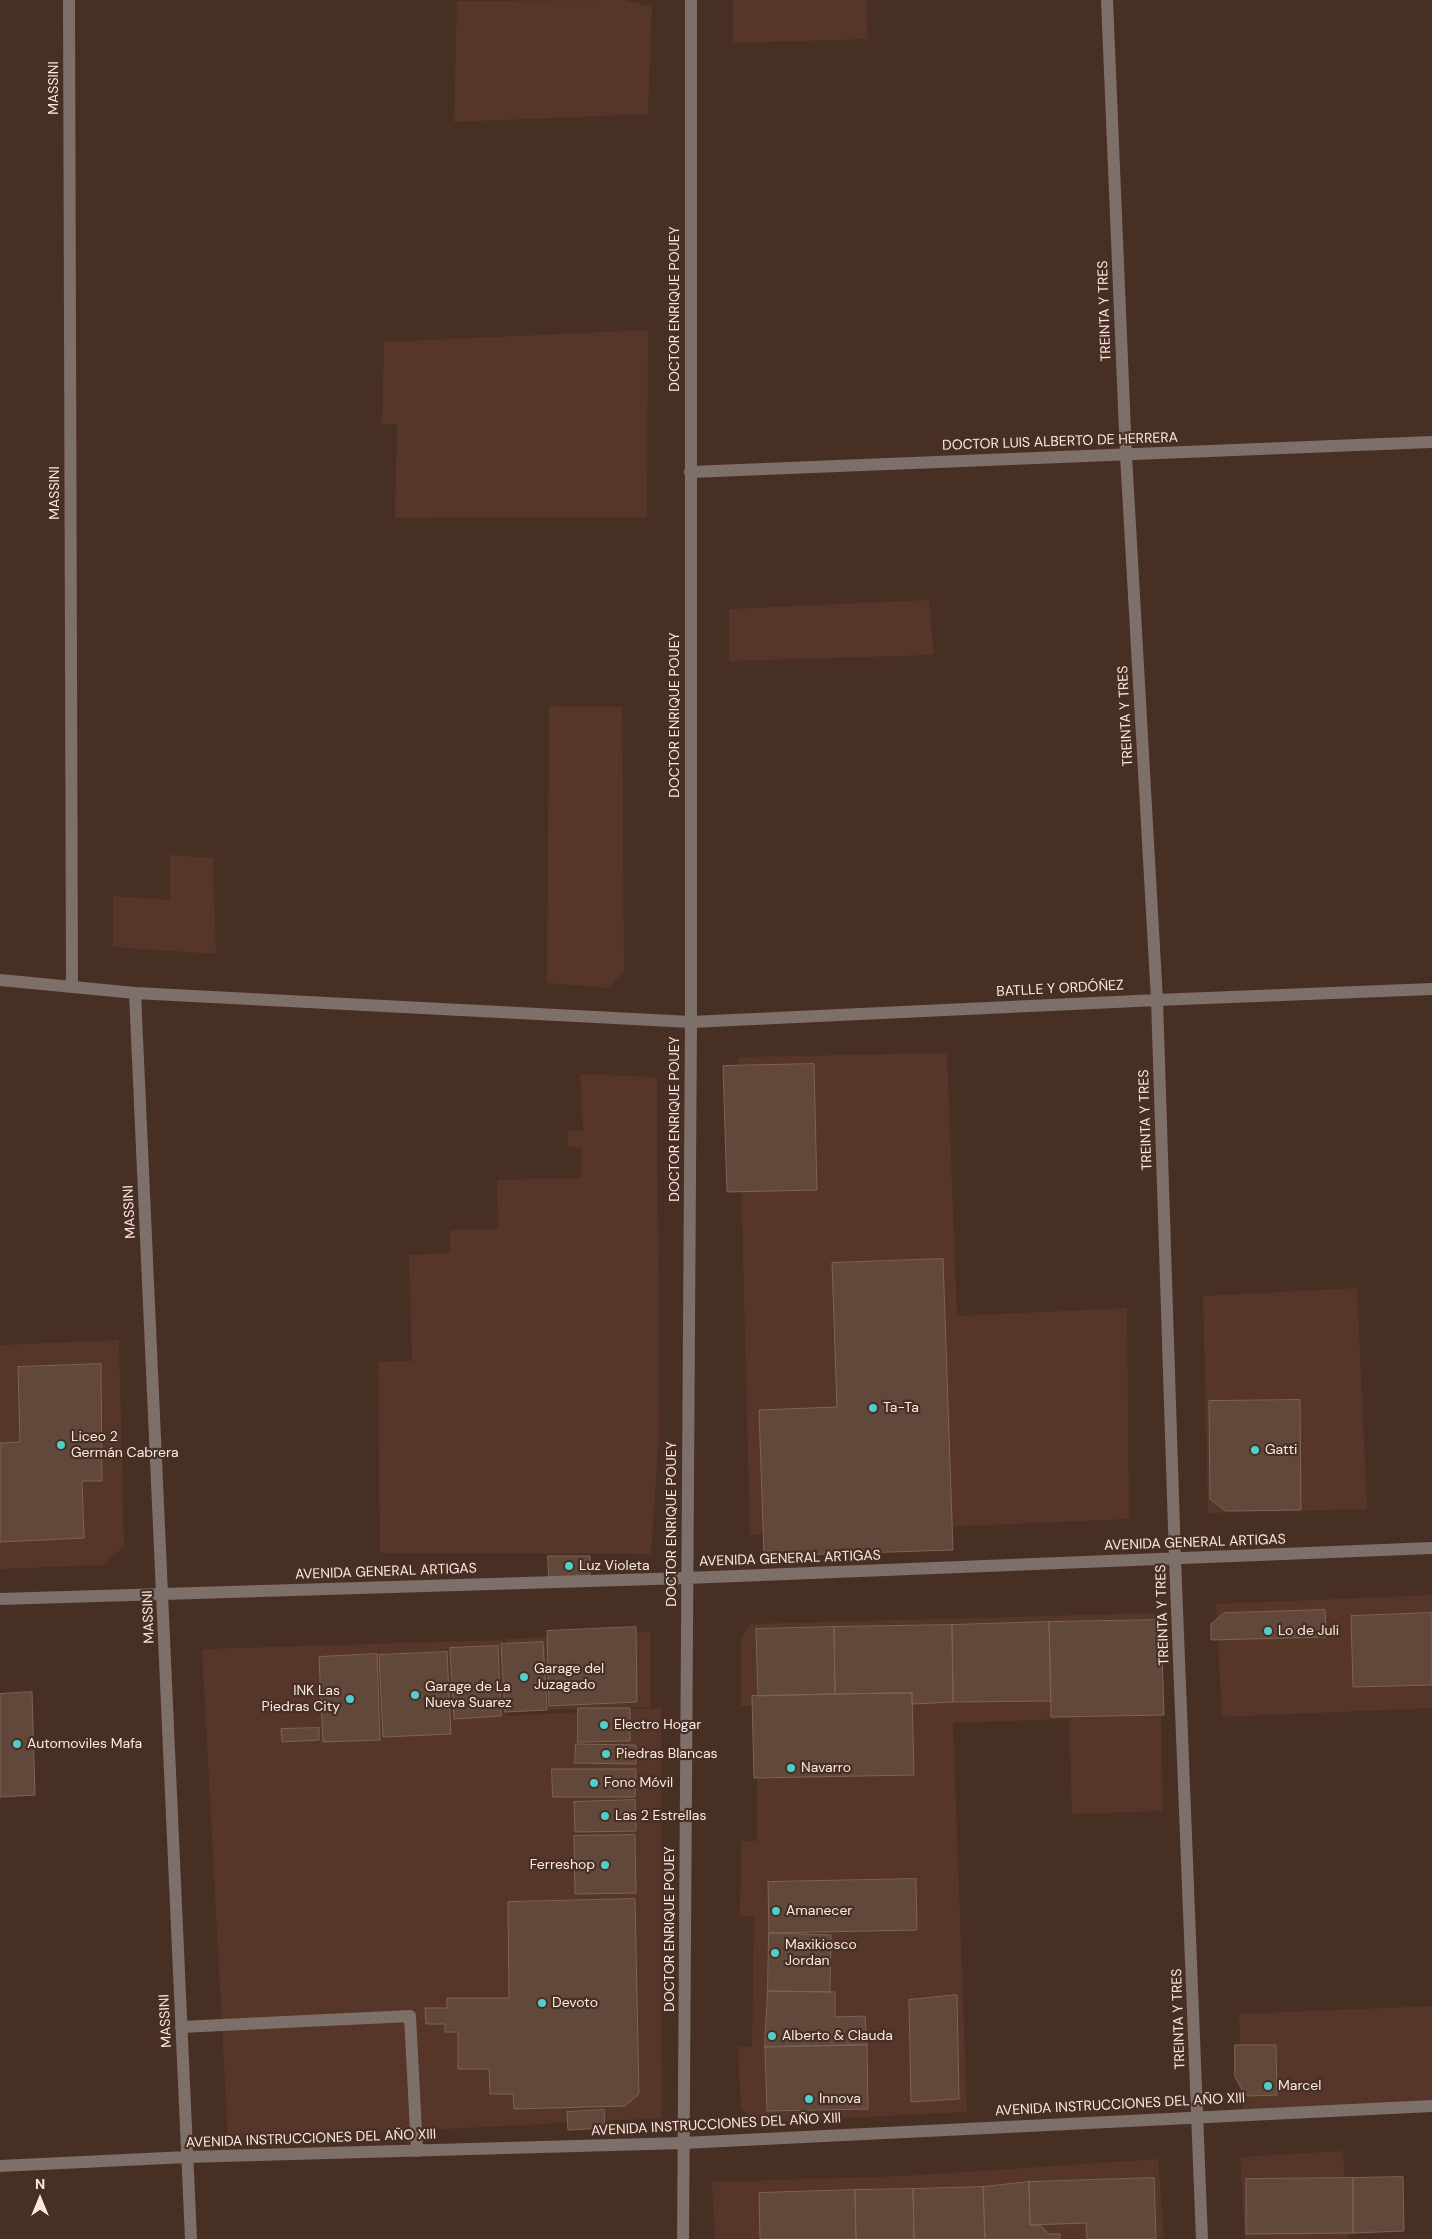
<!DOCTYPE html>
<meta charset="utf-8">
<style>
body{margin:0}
#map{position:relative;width:1432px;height:2239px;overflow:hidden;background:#482f24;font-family:"DM Sans",sans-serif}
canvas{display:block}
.north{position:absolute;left:15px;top:2174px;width:50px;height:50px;-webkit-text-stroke:4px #482f24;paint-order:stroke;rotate:0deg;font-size:14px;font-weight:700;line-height:20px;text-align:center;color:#fae9e2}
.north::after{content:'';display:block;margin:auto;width:18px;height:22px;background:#fae9e2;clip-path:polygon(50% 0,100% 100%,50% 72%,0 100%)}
</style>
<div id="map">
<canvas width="1432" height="2239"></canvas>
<div class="north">N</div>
</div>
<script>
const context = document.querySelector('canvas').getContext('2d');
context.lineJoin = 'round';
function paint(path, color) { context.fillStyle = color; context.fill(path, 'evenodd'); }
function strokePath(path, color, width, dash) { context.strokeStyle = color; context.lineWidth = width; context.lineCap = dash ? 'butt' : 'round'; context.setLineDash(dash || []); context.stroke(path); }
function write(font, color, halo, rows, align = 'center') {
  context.font = font + ' "DM Sans",sans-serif'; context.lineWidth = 4.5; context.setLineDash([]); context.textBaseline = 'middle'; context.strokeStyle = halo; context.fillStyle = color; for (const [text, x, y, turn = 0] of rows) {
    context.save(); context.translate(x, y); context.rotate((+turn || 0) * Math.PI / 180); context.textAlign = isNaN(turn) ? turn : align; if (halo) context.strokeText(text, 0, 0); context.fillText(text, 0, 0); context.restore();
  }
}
const built = new Path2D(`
 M624,0l28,7 -4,107 -194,8 3,-121z
 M733,0h133l2,39 -135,4z
 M648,330l-1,187 -252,1 2,-94h-15l2,-82z
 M929,600l5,55 -205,6v-52z
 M549,706l73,1 2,263 -15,18 -62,-5z
 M170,855l43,3 3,96 -103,-7v-51l57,4z
 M947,1053l10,263 170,-8 2,211 -379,16 -12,-478z
 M580,1074l77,3 2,357 -8,120 -271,-1 -2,-191 34,-1 -3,-106 41,-2v-23l48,-1 -1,-49 84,-2 1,-30 -14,-2v-15h15z
 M1357,1288l10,221 -159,4 -5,-217z
 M119,1340l5,206 -21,19 -103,4v-224z
 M1432,1595v113l-210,9 -6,-113z
 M1154,1613l7,6 1,192 -90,3 -3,-95 -116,4 14,389 -206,10 -20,-13 -3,-62h14l2,-130 -14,-1 1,-75h16v-135h-16v-67l9,-15z
 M650,1632v75l-141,4 -3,-72z
 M503,1640l3,76 155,-8 1,410 -434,22 -26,-491z
 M1432,2006v100l-189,8 -4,-100z
 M1343,2151l5,88h-103l-5,-82z
 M1158,2159l6,80h-449l-3,-57 192,-6z`);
const building = new Path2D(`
 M814,1064l3,126 -90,2 -4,-126z
 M943,1259l10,291 -189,6 -5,-146 78,-3 -5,-144z
 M101,1364l1,117h-20l2,57 -84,4v-99l20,-1 -2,-75z
 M1300,1400l1,110 -75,1 -16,-12 -1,-98z
 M548,1556h42v19l-41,2z
 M1325,1610l1,27 -115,3v-16l13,-11z
 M1432,1613v72l-79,2 -2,-71z
 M1161,1620l3,95 -113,2 -2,-95z
 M1049,1622l2,79 -98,1 -1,-77z
 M952,1625l1,77 -41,2v-11l-77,1 -1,-67z
 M636,1627l1,75 -88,4 -2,-75z
 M834,1627l1,67 -77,2 -2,-67z
 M543,1642l4,68 -42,2 -4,-68z
 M498,1646l3,70 -47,3 -4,-71z
 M447,1652l4,82 -68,3 -4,-82z
 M377,1654l3,86 -57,2 -4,-85z
 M32,1692l3,103 -35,2v-103z
 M912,1693l2,82 -160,3 -2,-82z
 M578,1708h52v33l-52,1z
 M319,1728v12l-37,2 -1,-13z
 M576,1744l60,1v19l-61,-1z
 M552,1769h84l-1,28h-82z
 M635,1800l1,31 -61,1 -1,-30z
 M635,1835l1,58 -61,1 -1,-58z
 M916,1879l1,51 -148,3 -1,-51z
 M635,1899l4,195 -14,12 -111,3 -1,-15h-23l-1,-25h-31v-37h-13v-8h-19l-1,-16h22v-10h62l-1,-96z
 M769,1933l62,2 -1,57 -62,-1z
 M768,1991l67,1v25l30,-1 2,29 -102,2z
 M957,1995l2,104 -48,3 -2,-102z
 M867,2045l1,64 -101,2 -2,-64z
 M1235,2045h41l1,50 -29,1 -5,-4 -8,-15z
 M604,2110l1,18 -37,2 -1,-18z
 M1403,2177l1,54 -51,2v-55z
 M1154,2178l2,61h-69l-1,-16 -56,2 -1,-43z
 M1353,2178v55l-107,1v-55z
 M1029,2182l1,43h10l9,9h11v5h-75l-2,-52z
 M983,2187l2,52h-71l-1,-50z
 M913,2189l1,50h-58l-1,-49z
 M855,2190l1,49h-96l-1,-46z`);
const minor = new Path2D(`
 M69,0l3,986
 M1107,0l19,455 31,545 18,559 27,680
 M690,472l742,-30
 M0,980l135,13 556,29 466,-22 275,-11
 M135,993l56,1246
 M0,1599l687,-21 745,-30
 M181,2027l229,-11 7,135
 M0,2166l187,-9 496,-14 749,-37
 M683,2239l8,-1217v-1022`);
const markers = [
 [873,1408,5,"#52cdcc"],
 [61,1445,5,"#52cdcc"],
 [1255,1450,5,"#52cdcc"],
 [569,1566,5,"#52cdcc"],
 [1268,1631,5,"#52cdcc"],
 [524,1677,5,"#52cdcc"],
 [415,1695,5,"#52cdcc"],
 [350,1699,5,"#52cdcc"],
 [604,1725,5,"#52cdcc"],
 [17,1744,5,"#52cdcc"],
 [606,1754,5,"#52cdcc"],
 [791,1768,5,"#52cdcc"],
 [594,1783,5,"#52cdcc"],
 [605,1816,5,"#52cdcc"],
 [605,1865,5,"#52cdcc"],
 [776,1911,5,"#52cdcc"],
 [775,1953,5,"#52cdcc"],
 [542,2003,5,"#52cdcc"],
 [772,2036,5,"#52cdcc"],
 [1268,2086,5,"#52cdcc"],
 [809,2099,5,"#52cdcc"]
];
const streetNames = [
 ["MASSINI",54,88,-90],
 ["DOCTOR ENRIQUE POUEY",675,309,-90],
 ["TREINTA Y TRES",1105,311,-92],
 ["DOCTOR LUIS ALBERTO DE HERRERA",1060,442,-2],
 ["MASSINI",55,493,-90],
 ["DOCTOR ENRIQUE POUEY",675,715,-90],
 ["TREINTA Y TRES",1126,716,-93],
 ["BATLLE Y ORDÓÑEZ",1060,989,-3],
 ["DOCTOR ENRIQUE POUEY",675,1119,-90],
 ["TREINTA Y TRES",1146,1120,-92],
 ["MASSINI",130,1212,-93],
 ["DOCTOR ENRIQUE POUEY",672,1524,-90],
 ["AVENIDA GENERAL ARTIGAS",1195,1543,-2],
 ["AVENIDA GENERAL ARTIGAS",790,1559,-2],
 ["AVENIDA GENERAL ARTIGAS",386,1572,-2],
 ["TREINTA Y TRES",1163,1615,-92],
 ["MASSINI",149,1617,-92],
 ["DOCTOR ENRIQUE POUEY",670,1929,-90],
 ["TREINTA Y TRES",1179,2019,-92],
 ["MASSINI",166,2021,-93],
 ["AVENIDA INSTRUCCIONES DEL AÑO XIII",1120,2105,-3],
 ["AVENIDA INSTRUCCIONES DEL AÑO XIII",716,2125,-3],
 ["AVENIDA INSTRUCCIONES DEL AÑO XIII",311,2139,-2]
];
const poiNames = [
 ["Ta-Ta",883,1408],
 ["Liceo 2",71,1437],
 ["Germán Cabrera",71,1453],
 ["Gatti",1265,1450],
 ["Luz Violeta",579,1566],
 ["Lo de Juli",1278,1631],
 ["Garage del",534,1669],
 ["Juzagado",534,1685],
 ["Garage de La",425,1687],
 ["Nueva Suarez",425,1703],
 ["INK Las",340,1691,"right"],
 ["Piedras City",340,1707,"right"],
 ["Electro Hogar",614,1725],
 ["Automoviles Mafa",27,1744],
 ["Piedras Blancas",616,1754],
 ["Navarro",801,1768],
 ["Fono Móvil",604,1783],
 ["Las 2 Estrellas",615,1816],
 ["Ferreshop",595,1865,"right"],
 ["Amanecer",786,1911],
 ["Maxikiosco",785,1945],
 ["Jordan",785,1961],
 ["Devoto",552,2003],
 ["Alberto & Clauda",782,2036],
 ["Marcel",1278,2086],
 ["Innova",819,2099]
];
paint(built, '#563628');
paint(building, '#62473b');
strokePath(building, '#7e6255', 1);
strokePath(minor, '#7d6f6a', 12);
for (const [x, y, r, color] of markers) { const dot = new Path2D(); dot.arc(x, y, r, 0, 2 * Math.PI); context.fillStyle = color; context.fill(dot); strokePath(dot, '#482f24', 2); }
write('14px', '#fae9e2', '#482f24', streetNames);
write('14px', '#fae9e2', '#482f24', poiNames, 'left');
</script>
